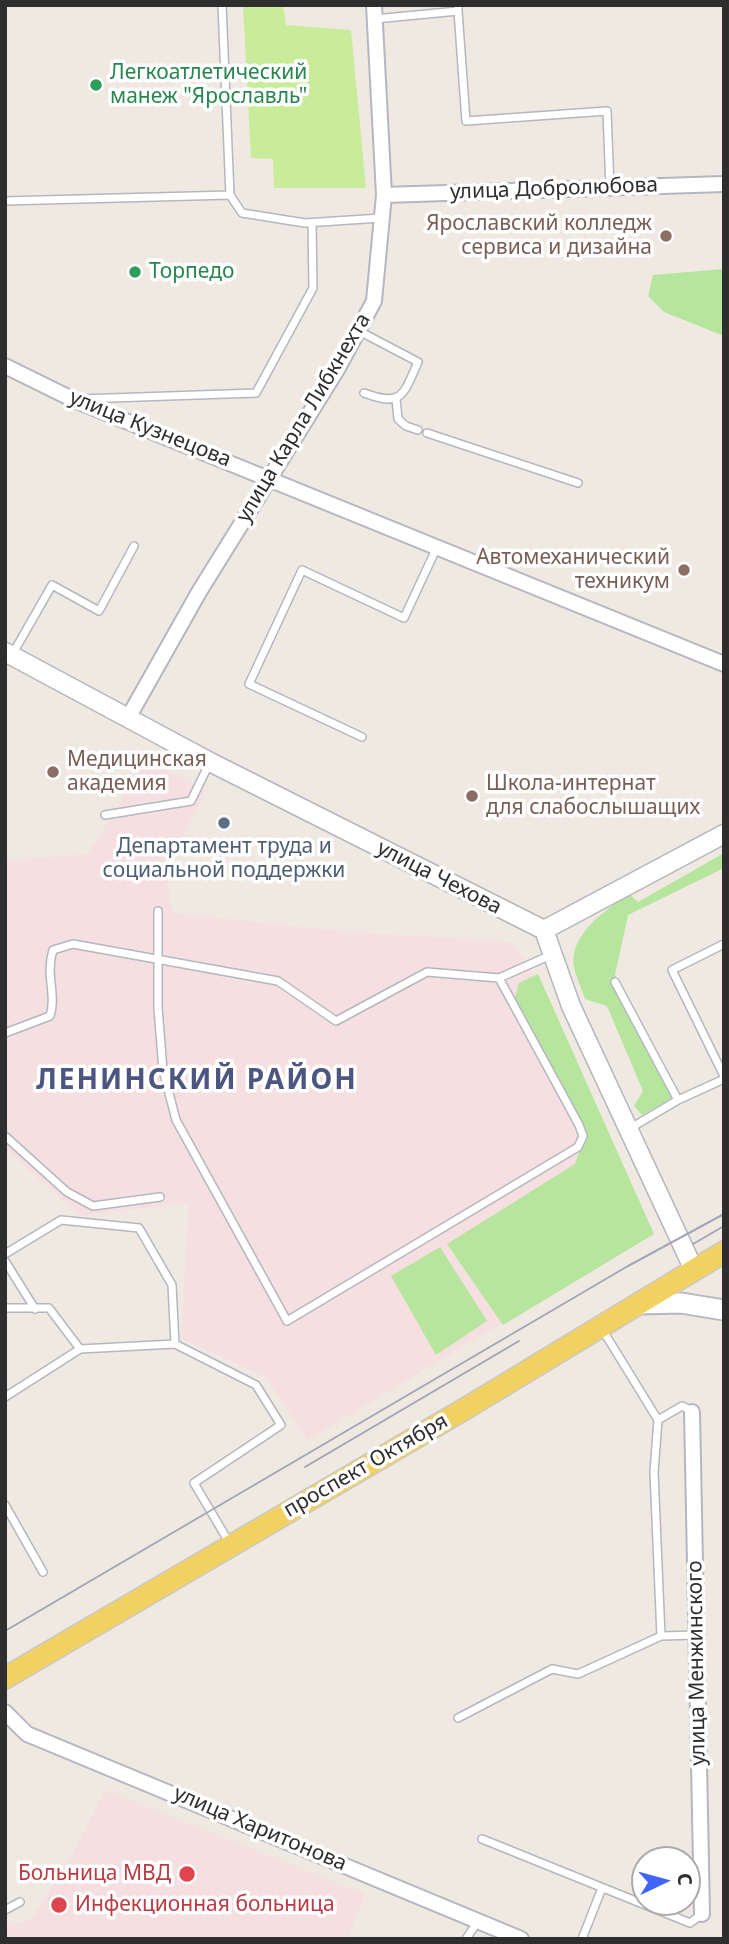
<!DOCTYPE html>
<meta charset="utf-8">
<style>
body{margin:0}
#map{position:relative;width:729px;height:1944px;overflow:hidden;background:#efe9e1;font-family:"Noto Sans",sans-serif}
canvas{display:block}
.frame{position:absolute;inset:0;border:7px solid #2e2e2e;pointer-events:none}
.north{position:absolute;left:631px;top:1846px;width:70px;height:70px;box-sizing:border-box;background:#fff;border:2px solid #ababab;border-radius:50%;rotate:85deg;font-size:19px;font-weight:700;line-height:28px;text-align:center;color:#2e2e2e}
.north::after{content:'';display:block;margin:auto;width:24px;height:32px;background:#4264fb;clip-path:polygon(50% 0,100% 100%,50% 72%,0 100%)}
</style>
<div id="map">
<canvas width="729" height="1944"></canvas>
<div class="frame"></div>
<div class="north">С</div>
</div>
<script>
const context = document.querySelector('canvas').getContext('2d');
context.lineJoin = 'round';
function paint(path, color) { context.fillStyle = color; context.fill(path, 'evenodd'); }
function strokePath(path, color, width, dash) { context.strokeStyle = color; context.lineWidth = width; context.lineCap = dash ? 'butt' : 'round'; context.setLineDash(dash || []); context.stroke(path); }
function write(font, color, halo, rows, align = 'center') {
  context.font = font + ' "Noto Sans",sans-serif'; context.lineWidth = 7; context.setLineDash([]); context.textBaseline = 'middle'; context.strokeStyle = halo; context.fillStyle = color; for (const [text, x, y, turn = 0] of rows) {
    context.save(); context.translate(x, y); context.rotate((+turn || 0) * Math.PI / 180); context.textAlign = isNaN(turn) ? turn : align; if (halo) context.strokeText(text, 0, 0); context.fillText(text, 0, 0); context.restore();
  }
}
const medical = new Path2D(`
 M146,761l60,29 -40,81 6,42 175,19 163,10 27,34 116,256 -346,208 -41,-63 -85,-39 8,-135 -109,13 -75,-68v-287l83,-7z
 M105,1790l260,104 -18,45h-342v-13l26,-6 40,-63z`);
const green = new Path2D(`
 M724,269v67l-60,-24 -16,-16 5,-21z
 M724,853v15l-96,47 -13,60 64,119 -37,21 -8,-9 9,-15 -36,-85 -22,-7c-3,-10 -9,-21 -11,-32 -6,-32 33,-58 55,-73l9,8z
 M538,974l116,260 -151,91 -56,-81 128,-80 10,-31 -70,-135 4,-15z
 M440,1247l47,74 -51,34 -45,-79z`);
const pitch = new Path2D(`
 M243,5h40l3,20 65,5 15,158h-92l-1,-29 -22,-1z`);
const service = new Path2D(`
 M222,5l8,190 12,18 63,10 76,-5
 M458,11l8,110 141,-10 3,77
 M375,19l83,-8v-6
 M5,201l225,-6
 M359,331l59,31c-15,34 -16,45 -54,31
 M81,399l175,-6 57,-105 -1,-65
 M396,399l2,20 8,7 12,4
 M427,433l151,50
 M12,655l40,-70 47,26 35,-65
 M362,737l-113,-53 53,-114 102,48 33,-71
 M105,815l86,-14 19,-39
 M158,911v97l5,62 13,50 111,201 291,-174 5,-11 -4,-11 -80,-147 52,-23
 M724,944l-52,26 52,106
 M615,982l63,118 -49,29
 M5,1033l45,-17c7,-21 -5,-41 3,-66l20,-6 205,37 58,40 91,-49 72,6
 M678,1100l46,-21
 M5,1136l62,56 26,14 67,-9
 M5,1254l56,-34 78,8 33,57 3,59
 M5,1261l30,48
 M5,1308h44l31,41 -75,48
 M602,1329l56,91 24,-14 10,5
 M80,1349l95,-5 81,41 25,40 -87,58 36,61
 M658,1420l-4,52 7,164 35,-1
 M5,1505l38,67
 M458,1718l94,-49 26,5 83,-38
 M482,1839l208,84 12,-9
 M5,1910l15,-8
 M466,1939l12,-18
 M582,1939l20,-51`);
const minor = new Path2D(`
 M384,195l340,-11
 M5,366l69,34 650,264
 M128,718l71,-126 139,-224 36,-67 10,-106 -10,-190
 M692,1412l10,502
 M5,1712l22,22 494,205`);
const tertiary = new Path2D(`
 M5,652l205,110 334,168 27,76 123,264
 M544,930l180,-96`);
const secondary = new Path2D(`
 M638,1304l43,-1 43,7`);
const primary = new Path2D(`
 M5,1678l463,-271 256,-155`);
const tram = new Path2D(`
 M693,1244l31,-18
 M305,1467l214,-126
 M5,1631l623,-365 96,-52`);
const markers = [
 [96,85,7,"#2e9e5b"],
 [666,236,7,"#8d6e63"],
 [135,272,7,"#2e9e5b"],
 [684,570,7,"#8d6e63"],
 [53,772,7,"#8d6e63"],
 [472,796,7,"#8d6e63"],
 [224,823,7,"#5c6f8a"],
 [187,1874,9,"#e0444e"],
 [59,1905,9,"#e0444e"]
];
const leisureNames = [
 ["Легкоатлетический",110,73],
 ["манеж \"Ярославль\"",110,97],
 ["Торпедо",149,272]
];
const streetNames = [
 ["улица Добролюбова",554,189,-2],
 ["улица Карла Либкнехта",304,418,-59],
 ["улица Кузнецова",150,429,22],
 ["улица Чехова",439,878,27],
 ["проспект Октября",366,1466,-30],
 ["улица Менжинского",697,1663,-91],
 ["улица Харитонова",260,1829,23]
];
const educationNames = [
 ["Ярославский колледж",652,224],
 ["сервиса и дизайна",652,248],
 ["Автомеханический",670,558],
 ["техникум",670,582],
 ["Медицинская",67,760,"left"],
 ["академия",67,784,"left"],
 ["Школа-интернат",486,784,"left"],
 ["для слабослышащих",486,808,"left"]
];
const serviceNames = [
 ["Департамент труда и",224,847],
 ["социальной поддержки",224,871]
];
const healthNames = [
 ["Больница МВД",171,1874],
 ["Инфекционная больница",75,1905,"left"]
];
const districtNames = [
 ["ЛЕНИНСКИЙ РАЙОН",197,1081]
];
paint(medical, '#f5dfe0');
paint(green, '#b6e59e');
paint(pitch, '#c9ec9a');
strokePath(service, '#b4b7c1', 10);
strokePath(minor, '#b4b7c1', 18);
strokePath(tertiary, '#b4b7c1', 21);
strokePath(secondary, '#b4b7c1', 23);
strokePath(primary, '#c9c9c9', 24);
strokePath(service, '#fff', 7);
strokePath(minor, '#fff', 14);
strokePath(tertiary, '#fff', 18);
strokePath(secondary, '#fff', 19);
strokePath(primary, '#f2d163', 21);
strokePath(tram, '#a3a6b8', 2);
for (const [x, y, r, color] of markers) { const dot = new Path2D(); dot.arc(x, y, r, 0, 2 * Math.PI); context.fillStyle = color; context.fill(dot); strokePath(dot, '#fff', 2.5); }
write('21px', '#27864d', '#fff', leisureNames, 'left');
write('21px', '#2e2e2e', '#fff', streetNames);
write('21px', '#785e54', '#fff', educationNames, 'right');
write('21px', '#4e5e75', '#fff', serviceNames);
write('21px', '#be3a42', '#fff', healthNames, 'right');
context.letterSpacing = '2px';
write('bold 28px', '#4d5680', '#fff', districtNames);
context.letterSpacing = '0px';
</script>
